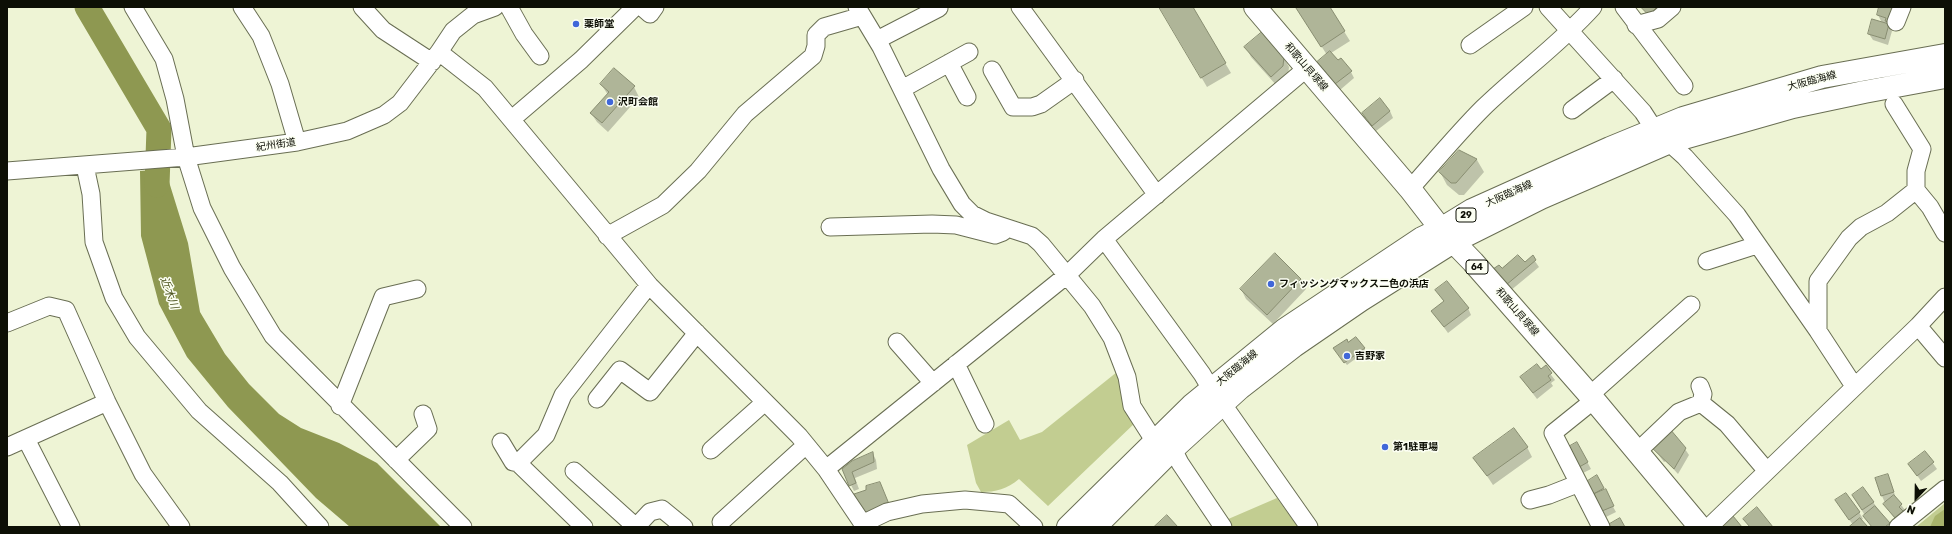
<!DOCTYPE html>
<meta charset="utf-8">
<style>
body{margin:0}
#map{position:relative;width:1952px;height:534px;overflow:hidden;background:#eef4d5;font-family:Rubik,sans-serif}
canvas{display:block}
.frame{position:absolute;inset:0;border:8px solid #0d0f05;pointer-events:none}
.north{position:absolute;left:1896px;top:478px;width:40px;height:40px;-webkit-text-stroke:3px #fcfff3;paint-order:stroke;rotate:202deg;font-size:11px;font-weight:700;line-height:16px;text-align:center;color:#0d0f05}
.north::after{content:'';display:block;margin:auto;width:14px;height:18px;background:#0d0f05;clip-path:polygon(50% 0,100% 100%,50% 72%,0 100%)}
</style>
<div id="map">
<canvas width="1952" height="534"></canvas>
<div class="frame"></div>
<div class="north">N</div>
</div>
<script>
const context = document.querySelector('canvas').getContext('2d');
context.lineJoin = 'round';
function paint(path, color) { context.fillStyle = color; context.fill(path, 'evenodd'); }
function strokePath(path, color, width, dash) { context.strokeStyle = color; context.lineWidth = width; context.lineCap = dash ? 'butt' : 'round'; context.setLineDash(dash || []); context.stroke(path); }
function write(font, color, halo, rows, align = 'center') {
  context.font = font + ' Rubik,"Noto Sans JP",sans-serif'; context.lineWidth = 3; context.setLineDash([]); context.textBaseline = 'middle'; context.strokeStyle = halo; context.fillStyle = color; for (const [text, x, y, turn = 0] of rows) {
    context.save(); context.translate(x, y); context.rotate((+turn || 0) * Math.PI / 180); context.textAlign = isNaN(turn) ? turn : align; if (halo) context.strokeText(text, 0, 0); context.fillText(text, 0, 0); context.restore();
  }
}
const green = new Path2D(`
 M1117,372l10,40 9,10 -88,84 -29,-27c-12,10 -23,13 -38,13l-5,-9 -9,-38 42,-25 11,20 22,-8z
 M1277,498l21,29h-67l-5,-7z
 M1945,503v24h-29z`);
const forest = new Path2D(`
 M1945,509v18h-15l5,-11z`);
const water = new Path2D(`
 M165,169l23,74 12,69 25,42 24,30 30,30 22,14 38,15 38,20 64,64h-91l-34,-29 -88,-91 -41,-50 -28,-53 -18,-68 -1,-65z`);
const shadow = new Path2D(`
 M1160,7h32l39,66 -24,14z
 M1299,7h30l21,34 -19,12 20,19 3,6 -14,12 -22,-28 9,-7 -24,-38z
 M1641,7h16l3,6 -7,7z
 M1880,7h19l-9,20 2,4 -4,14 -15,-5 -4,-6 13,-11 -4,-8z
 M1246,47l38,11 5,9 -1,9 -11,10 -26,-29z
 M615,70l19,17 5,10 -31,35 -11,-10 -6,-9 17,-18 -7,-11z
 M1390,111l3,7 -17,13 -13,-18z
 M1459,151l18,9 7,12 -20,23h-5l-12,-10 -7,-13z
 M1532,257l7,10 -29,24 -12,-15 4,-6 22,-6z
 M1301,279l5,10 -33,35 -27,-25 -5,-10z
 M1440,296l28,12 3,7 -23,18 -16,-22 12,-9z
 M1348,343l16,5 2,3 -19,14 -11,-14z
 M1545,367l10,13 -4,3 2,3 -16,13 -16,-21 20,-8z
 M1577,443l14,26 -12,6z
 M1652,446l33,3 4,6 -11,19 -12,-13 -2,1z
 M1527,447l5,10 -39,28 -18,-27z
 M1925,452l12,17 -16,12 -11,-16z
 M873,454l3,6 1,9 -22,9 4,11 -5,2 -11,-22z
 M1888,475l8,23 9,12 -2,2 -3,13 -12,-15 -6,-14z
 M1596,477l20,35 -10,5 -9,-17 -3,1 -10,-17z
 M1853,496l20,6 18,25h-19z
 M1840,506l19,6 4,7 -2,1 5,7h-15l2,-2z`);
const river = new Path2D(`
 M87,7l72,122 -2,56`);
const building = new Path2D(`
 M1159,7h34l33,56 -25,15z
 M1297,7h33l15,24 -24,16 -25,-39z
 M1641,7h16l-8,8z
 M1879,7h19l-6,16 -7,-2 1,-3 -9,-3z
 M1872,19l17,5 -4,15 -17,-5z
 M1262,32l22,25 -1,9 -12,11 -27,-30z
 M1330,51l8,9 3,-2 11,13 -17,13 -18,-22z
 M614,68l21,18 -33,37 -12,-10 19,-21 -9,-8z
 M1380,98l10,13 -18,15 -10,-13z
 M1459,150l18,9 -21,24h-5l-12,-11z
 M1275,253l26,26 -34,36 -27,-26z
 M1518,255l7,7 8,-7 3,5 -30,25 -13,-16 6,-4 3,3z
 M1447,281l22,27 -25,19 -13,-16 13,-10 -9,-11z
 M1356,337l9,11 -21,15 -11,-15 14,-9 1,3z
 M1537,364l4,5 5,-4 6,8 -4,3 3,4 -18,13 -13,-16z
 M1514,428l14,19 -41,29 -14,-18z
 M1670,429l16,19 -12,21 -24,-23z
 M1577,442l11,20 -14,8 -11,-20z
 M1925,451l9,11 -17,14 -9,-12z
 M873,452l1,10 -22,10 4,11 -7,3 -7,-17 10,-8z
 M1888,474l6,18 -13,4 -6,-18z
 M1597,475l7,13 -14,8 -7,-12z
 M880,482l9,22 -27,10 -8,-20 12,-4v-4z
 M1863,487l11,15 -12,8 -10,-15z
 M1606,489l8,17 -12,5 -8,-17z
 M1846,493l14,19 -11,8 -14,-20z
 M1894,495l8,9 -3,3 5,5 -8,7 -13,-15z
 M1875,506l15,17 -5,4h-13l-9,-11z
 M1757,507l16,20h-23l-7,-8z
 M1167,515l11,12h-24z
 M1733,516l9,11h-22z
 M1620,518l5,9h-21z
 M1860,518l8,9h-19z`);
const minor = new Path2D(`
 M133,7l31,52 11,40 11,58 16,51 30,60 41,68 190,191
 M242,7l19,29 19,48 17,58
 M362,7l21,23 49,32
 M509,7l15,27 16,22
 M642,7l8,7 5,-7
 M857,7l24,40 60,122 21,35 10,10 14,7 46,15 9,8 51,62 20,32 15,39 5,29 23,36
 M1020,7l137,188
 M1548,7l95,105 11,17 31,28 52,58 81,116 36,55
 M1624,7l60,79
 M1896,22l6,-15
 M1636,25l22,-6 14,-12
 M877,40l62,-32
 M1470,45l54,-38
 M439,52l46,36 165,198 149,150 27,33 39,58
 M949,63l18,34
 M992,70l21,37h19l9,-3 34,-24
 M902,89l67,-37
 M1572,110l42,-31
 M512,119l69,-59 54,-53
 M85,166l6,28 3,48 20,56 23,39 62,74 81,72 40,44
 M7,171l179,-14 111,-15 50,-11 37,-16 16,-12 39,-51 14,-21 20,-16 22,-8
 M1410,189c24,-27 48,-56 73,-81 36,-35 77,-64 110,-101
 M1916,190l14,17 15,26
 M830,227l102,-3 24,1 39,10 8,-3
 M607,236l56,-31 35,-34 47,-57 68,-58 3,-10v-11l8,-8 38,-11
 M1104,239l98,135 19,32 8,7 80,114
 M1707,261l50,-16
 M7,323l42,-17 17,4 41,92 36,72 38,53
 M1918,326l27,32
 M1818,331v-50l31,-43 12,-11 26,-14 29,-23v-19l6,-22 -28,-45
 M897,342l36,41
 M956,364l29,60
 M1700,386l3,8 -2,9
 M1590,395l101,-90
 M597,399l23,-29 30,22 47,-59
 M1594,400l-41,33 48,94
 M340,406l43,-109 34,-8
 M26,439l45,88
 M501,442l12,20 5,1 28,-28 17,-40 86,-110
 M7,447l100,-45
 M1173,449l7,14 43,64
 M711,450l54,-48
 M1638,451l41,-39 22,-9 26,21 39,46
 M396,460l32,-31 -5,-15
 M518,463l66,64
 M826,469l241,-194 37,-36 203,-171
 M574,471l62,56
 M1530,500l19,-5 28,-11
 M721,522l85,-77
 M862,524l25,-12 35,-8 43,-4 44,4 25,23
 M636,527l14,-15 12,-3 22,18
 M1709,527l209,-201 27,-29
 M1898,527l47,-38`);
const major = new Path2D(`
 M1255,7l155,182 31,40 32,33 121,138 106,127
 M1068,527l124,-122 92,-75 138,-92 19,-9 31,-19 138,-62 73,-30 139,-41 123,-22
 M1095,527l78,-78 67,-61 54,-42 67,-46 92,-58 88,-44 129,-56 123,-35 71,-15 81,-15`);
const markers = [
 [576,24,4,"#4067d9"],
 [610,102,4,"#4067d9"],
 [1271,284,4,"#4067d9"],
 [1347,356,4,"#4067d9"],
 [1385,447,4,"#4067d9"]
];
const shields = [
 [1466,215,20],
 [1477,267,22]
];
const shieldNames = [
 ["29",1466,215],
 ["64",1477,267]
];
const poiNames = [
 ["薬師堂",584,24],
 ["沢町会館",618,102],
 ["フィッシングマックス二色の浜店",1279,284],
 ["吉野家",1355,356],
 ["第1駐車場",1393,447]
];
const streetNames = [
 ["和歌山貝塚線",1306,67,49],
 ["大阪臨海線",1812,81,-15],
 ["紀州街道",276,145,-8],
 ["大阪臨海線",1509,194,-24],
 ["和歌山貝塚線",1517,312,49],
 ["大阪臨海線",1237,368,-39]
];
const waterNames = [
 ["近木川",169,293,70]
];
paint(green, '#c2cd91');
paint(forest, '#a8b36b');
paint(water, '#8e9851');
paint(shadow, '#0003');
strokePath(river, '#8e9851', 25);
paint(building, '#afb598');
strokePath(building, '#888d71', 1);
strokePath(minor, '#696e53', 19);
strokePath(major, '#696e53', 24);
strokePath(minor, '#fff', 17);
strokePath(major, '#fff', 22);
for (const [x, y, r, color] of markers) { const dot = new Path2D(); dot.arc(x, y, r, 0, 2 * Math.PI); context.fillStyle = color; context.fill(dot); strokePath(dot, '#fcfff3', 1.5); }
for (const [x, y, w] of shields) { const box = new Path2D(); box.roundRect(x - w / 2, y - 7, w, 14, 3); context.fillStyle = '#fcfff3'; context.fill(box); strokePath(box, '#0d0f05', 1); }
write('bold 9px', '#0d0f05', null, shieldNames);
write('bold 10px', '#0d0f05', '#fcfff3', poiNames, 'left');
write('10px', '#0d0f05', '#fcfff3', streetNames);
write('italic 11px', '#4e5520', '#fcfff3', waterNames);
</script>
